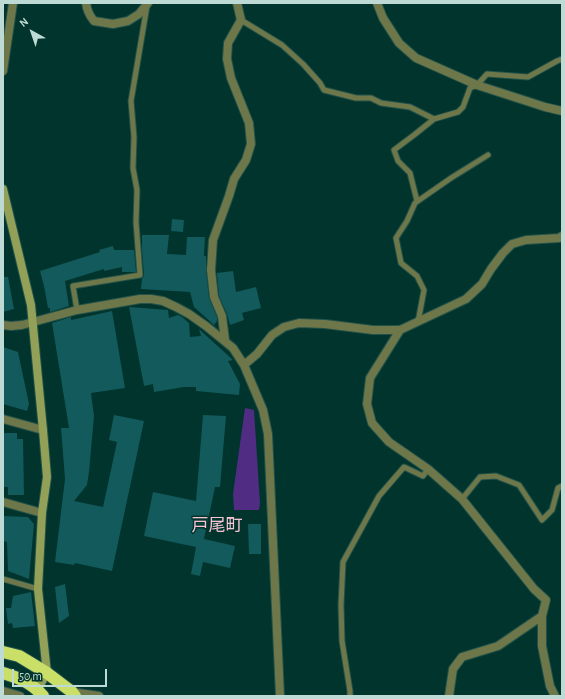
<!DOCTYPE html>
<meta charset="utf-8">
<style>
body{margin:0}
#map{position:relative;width:565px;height:699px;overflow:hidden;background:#00342c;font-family:"Alegreya Sans",sans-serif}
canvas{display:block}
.frame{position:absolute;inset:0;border:4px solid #bddbd4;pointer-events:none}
.north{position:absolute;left:12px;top:12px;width:40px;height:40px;-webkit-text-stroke:3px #00342c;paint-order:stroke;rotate:320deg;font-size:11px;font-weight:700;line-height:16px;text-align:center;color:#bddbd4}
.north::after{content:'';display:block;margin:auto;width:14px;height:18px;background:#bddbd4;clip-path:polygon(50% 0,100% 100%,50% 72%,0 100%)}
.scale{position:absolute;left:12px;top:669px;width:95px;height:18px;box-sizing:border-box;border:2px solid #bddbd4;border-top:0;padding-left:5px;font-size:12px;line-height:14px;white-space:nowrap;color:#bddbd4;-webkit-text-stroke:3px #00342c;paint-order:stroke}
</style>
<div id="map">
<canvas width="565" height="699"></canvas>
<div class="frame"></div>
<div class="north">N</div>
<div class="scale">50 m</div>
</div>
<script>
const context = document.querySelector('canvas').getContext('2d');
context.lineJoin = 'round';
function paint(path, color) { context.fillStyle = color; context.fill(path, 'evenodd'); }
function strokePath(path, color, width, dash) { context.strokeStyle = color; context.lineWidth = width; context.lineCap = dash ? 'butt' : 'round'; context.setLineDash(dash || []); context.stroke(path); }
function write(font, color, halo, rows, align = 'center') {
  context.font = font + ' "Alegreya Sans","Noto Sans JP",sans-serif'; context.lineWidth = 3; context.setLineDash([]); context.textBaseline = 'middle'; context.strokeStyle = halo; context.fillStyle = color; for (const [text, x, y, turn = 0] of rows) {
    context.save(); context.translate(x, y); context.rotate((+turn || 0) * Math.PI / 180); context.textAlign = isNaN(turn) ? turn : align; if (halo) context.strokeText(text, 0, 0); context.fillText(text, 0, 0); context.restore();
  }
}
const green = new Path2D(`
 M245,408l9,2 6,93 -1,7h-25l-1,-16z`);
const building = new Path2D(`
 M172,219l12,1 -1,12 -12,-1z
 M142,235h27l-2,19 19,1 1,-18h18l-1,19h2v14l3,28 8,19v4l-3,4 -20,-18 -4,-15 -49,-3 1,-10 2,-4 -2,-25z
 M113,246l1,4h20l2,22h-14v-5l-18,4v-2l-39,12 4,25 -19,6v-4h-2l-4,-22 -4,-15 60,-19 -1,-2z
 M233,271l3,21 20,-5 5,21 -19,5 2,7 -14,5 -3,-11 -8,-18 -2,-23z
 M3,277h5l6,32 -11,3z
 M129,307l39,3 1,8 9,-3 4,2 7,6 1,14 11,-1 -2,-7 34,31 -5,1 12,23 -1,11 -43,-4v-4h-12l-30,5 -1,-8 -9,2z
 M112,311l13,77 -34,5 3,23 -5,56 -2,13 -13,16 29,6 14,-65 -8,-2 5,-25 30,6 -32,150 -37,-8 -1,2 -19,-3 10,-83 -4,-51h8l-17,-105 19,-6v3z
 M3,347l15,5 11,52 -2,7 -24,-7z
 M203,415l23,1 -6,71h-5l-11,52 31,7 -5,22 -27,-6 -3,14 -9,-2 5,-27 -52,-11 9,-44 43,9z
 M4,433h13v6h6l1,56h-16v-8h-5z
 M3,516l25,1 6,7 -5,55 -21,-8 -1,-29 -4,-1z
 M248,524h13v30h-12z
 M65,584l4,32 -10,7 -4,-36z
 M31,592l4,34 -22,2 -1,-5 -4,1 -2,-16h5l2,-12z`);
const lane = new Path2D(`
 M241,20l41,25 21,19 17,19 4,7 32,8h15l10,5 29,4 24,12
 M417,201l-7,-28 -12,-12 -4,-11 20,-15 20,-16 24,-7 5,-5 7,-19 7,-3 10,-11 41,3 29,-16 5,-2
 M77,310l-4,-24 67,-11 -4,-53 1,-32 -4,-22 1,-31 -3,-36 16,-95
 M418,322l6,-32 -7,-14 -16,-13 -5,-25 11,-17 8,-18 36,-25 37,-23
 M462,499l18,-22 16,-1 23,9 23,35 10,-10 6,-22 4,-2
 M3,579l35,10
 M350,696v-5l-8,-50 -1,-36 2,-43 36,-66 25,-29 19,9 5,-7`);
const street = new Path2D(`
 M86,3c1,8 3,12 8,18l19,3 15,-3 11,-7 9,-11
 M377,3l6,15 16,25 17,15 61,27 68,22 17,4
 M3,71l10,-68
 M3,325l8,1 11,-1 55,-15 63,-11h11l12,2 13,6 13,7 17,12 27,22 11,17 19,45 5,24 12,262
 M400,330l-30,48 -3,26 5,19 17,19 39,27 34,30 72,90 12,11 -4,16 -44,30 -36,11 -9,12 -4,27
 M225,340l-3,-24 -8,-19 -3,-27 2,-30 16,-44 5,-17 12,-19 5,-16 -2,-21 -18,-45 -4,-19 1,-16 13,-23 -4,-17
 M244,365l13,-11 15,-19 12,-8 15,-4 26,1 48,6h27l66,-31 16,-15 9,-15 12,-16 9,-9 14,-4 33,-2 3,-2
 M3,419l40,11
 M3,502l39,11
 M542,616v30l8,40 5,10
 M3,691l17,5
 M71,693l1,-1 27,4`);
const secondary = new Path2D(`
 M3,189l28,116 12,125 4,47 -5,36 -4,76 9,84 -10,17`);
const highway = new Path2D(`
 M3,652l16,4 28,17 25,19 3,4
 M3,673c16,5 28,9 40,23`);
const quarterNames = [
 ["戸尾町",217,526]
];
paint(green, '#502d83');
paint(building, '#125a5c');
strokePath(lane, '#22524a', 7);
strokePath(street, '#22524a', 10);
strokePath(secondary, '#22524a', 10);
strokePath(highway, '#22524a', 14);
strokePath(lane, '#6d774a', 5);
strokePath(street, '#6d774a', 8);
strokePath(secondary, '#92a157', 8);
strokePath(highway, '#c9df68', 12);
write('17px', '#f7c5d4', '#00342c', quarterNames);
</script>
